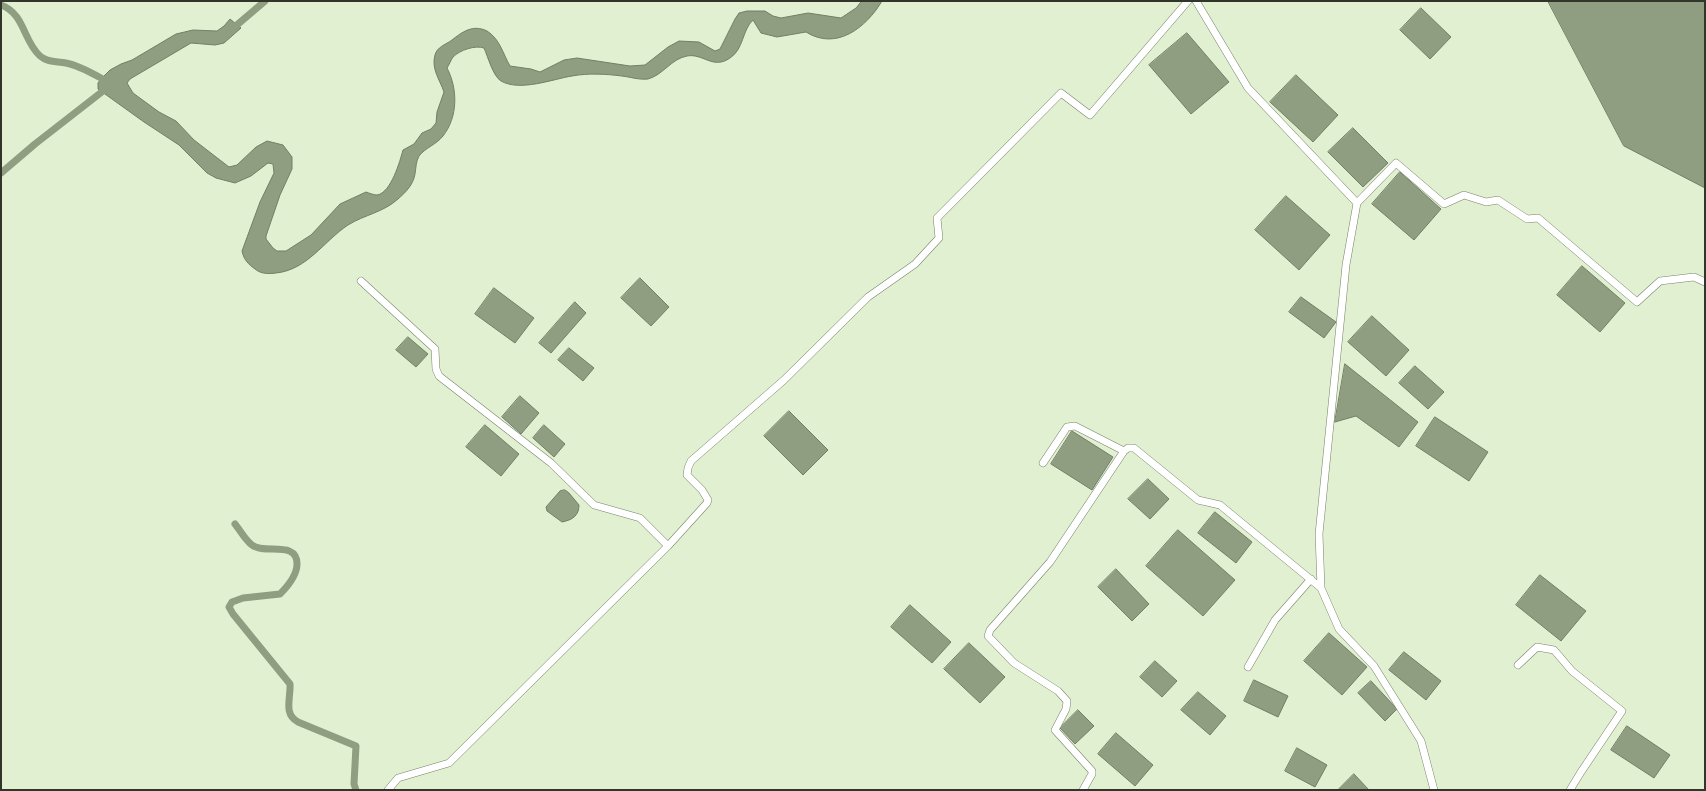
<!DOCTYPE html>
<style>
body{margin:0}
#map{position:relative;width:1706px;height:791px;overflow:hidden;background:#e2f0d2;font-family:"Sofia Sans Condensed",sans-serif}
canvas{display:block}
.frame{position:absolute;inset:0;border:2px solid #30362a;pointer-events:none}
</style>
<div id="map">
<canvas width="1706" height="791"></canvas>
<div class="frame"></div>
</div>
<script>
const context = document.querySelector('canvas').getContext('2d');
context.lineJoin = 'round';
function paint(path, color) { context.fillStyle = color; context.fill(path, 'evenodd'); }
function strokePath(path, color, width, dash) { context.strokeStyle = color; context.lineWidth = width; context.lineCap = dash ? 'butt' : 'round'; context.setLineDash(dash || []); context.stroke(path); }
const water = new Path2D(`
 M862,1h20c-16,27 -46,50 -76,31l-29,5 -16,-4 -8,-13c-11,10 -9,29 -23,38 -17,12 -27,-5 -43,-2 -16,3 -24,19 -39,23 -9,1 -18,-2 -26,-3 -16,-2 -34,-3 -50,0 -19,3 -52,16 -71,5 -8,-5 -13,-24 -17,-33 -9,-3 -24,2 -31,9 -2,3 -4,8 -6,11 11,21 11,49 -4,68 -6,8 -18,12 -24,20 -3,5 -3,12 -4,18 -2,11 -9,18 -17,25 -14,13 -34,16 -50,26 -24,16 -41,45 -72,48 -8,1 -15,1 -21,-4 -7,-5 -11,-9 -13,-18l18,-49 14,-29 -1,-9 -5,-1 -17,13 -16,7 -19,-5 -9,-5 -28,-28 -35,-23 -46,-33v-6l2,-3 10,-10 11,-6 11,-4 44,-26 17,-4 24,1 7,-5 6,-7 11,9 -17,15 -9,2 -24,-2 -61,36 -3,4 6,10 26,19 17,9 18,19 35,27 8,-2 19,-18 11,-6 16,4 9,12v12l-12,26 -14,41v3l7,9 4,3h9l25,-16 29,-31 26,-12c3,1 8,3 11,3 14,-2 23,-34 26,-45l11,-6 8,-11 9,-4 5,-6 1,-11 7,-20c-4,-12 -13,-23 -9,-37 2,-8 10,-10 17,-15 10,-8 21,-16 35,-9 13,8 16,23 23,35l21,3 9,3 24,-12 13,-2 53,8 15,-1 23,-18 11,-6 20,1 16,9 5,-2 15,-30 4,-6 8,-2h18l8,5 8,2 27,-5 33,5 15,-10z
 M1548,1h157v187l-81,-42z
 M1421,8l30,29 -21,22 -30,-29z
 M1187,33l42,49 -38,32 -42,-49z
 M1296,75l42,40 -25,27 -43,-40z
 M1353,128l35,35 -25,24 -35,-35z
 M1400,172l41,37 -27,31 -42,-36z
 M1286,196l44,39 -31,35 -44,-40z
 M1582,266l43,37 -25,29 -43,-37z
 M640,278l29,29 -18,19 -30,-28z
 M494,288l40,30 -19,25 -40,-29z
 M1301,297l35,25 -12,16 -35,-26z
 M575,302l11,11 -35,40 -12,-10z
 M1372,316l37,34 -23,26 -38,-34z
 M408,337l20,17 -12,13 -20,-17z
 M569,348l25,20 -11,13 -25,-21z
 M1345,364l73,58 -19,25 -43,-31 -21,6z
 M1415,366l29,26 -16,17 -29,-26z
 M520,396l19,17 -18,21 -19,-17z
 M789,411l39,39 -25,25 -39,-39z
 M1435,417l53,35 -19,29 -53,-35z
 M485,425l34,29 -18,22 -35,-29z
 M544,425l21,19 -11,13 -21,-19z
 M1072,431l41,26 -21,33 -41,-26z
 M1148,479l21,20 -19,20 -22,-20z
 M565,490l4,3 10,12c0,11 -7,15 -17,17l-15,-11 -1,-4 14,-16z
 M1215,512l37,30 -16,21 -38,-30z
 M1178,530l57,50 -32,36 -57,-50z
 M1116,569l33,35 -17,17 -34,-34z
 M1540,575l46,36 -25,30 -45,-36z
 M910,605l41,37 -19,21 -41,-36z
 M1329,633l38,34 -25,28 -38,-34z
 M969,643l36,34 -25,26 -36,-34z
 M1404,652l37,29 -15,19 -37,-30z
 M1155,661l22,20 -15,16 -22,-20z
 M1254,680l34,16 -10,21 -34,-16z
 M1371,681l26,28 -12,12 -27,-28z
 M1198,692l28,24 -16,19 -29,-25z
 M1078,710l16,16 -19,18 -15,-16z
 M1627,726l43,29 -16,23 -43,-28z
 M1116,733l37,32 -18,21 -37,-32z
 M1297,748l30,17 -12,22 -30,-16z
 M1354,774l15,16h-31z`);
const canal = new Path2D(`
 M1,5c24,9 22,36 39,51 8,7 18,5 26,7 16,3 32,14 46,21l-77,60 -34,29
 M231,30l34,-29
 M235,524c5,6 10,16 17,21 13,10 45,-5 45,19 0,11 -10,23 -17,30l-37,4 -11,4 -3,5 4,7 57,70c1,14 -7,30 8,38l58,24 -2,38 2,6`);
const minor = new Path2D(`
 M1196,1l52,87 109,115 -11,62 -27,269 2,54 18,41 35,37 47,75 13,49
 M1357,203l39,-40 48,41 20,-9 22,7 12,-2 29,19 11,-1 99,84 23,-21 34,-4 11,5
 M361,281l74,68 1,20 3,7 112,87 43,42 46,13 28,28 39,-43 1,-3 -6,-10 -15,-15 1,-7 3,-7 93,-81 84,-83 47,-33 24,-26 -2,-20 124,-125 29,22 98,-114
 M1043,463l24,-36 8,-1 49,25 4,-3h6l64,52 22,5 101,83
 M1518,665l19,-18 17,3 18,21 50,40 -41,61 -11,18
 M1248,667l27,-47 36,-41
 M388,790l10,-12 51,-15 219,-217
 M1083,790l9,-16v-3l-37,-41 11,-21 1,-8 -9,-10 -44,-28 -26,-27 2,-6 60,-68 74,-111`);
paint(water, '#8f9d81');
strokePath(water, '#727e67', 1);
strokePath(canal, '#8f9d81', 7);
strokePath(minor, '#778369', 8);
strokePath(minor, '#fff', 7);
</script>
